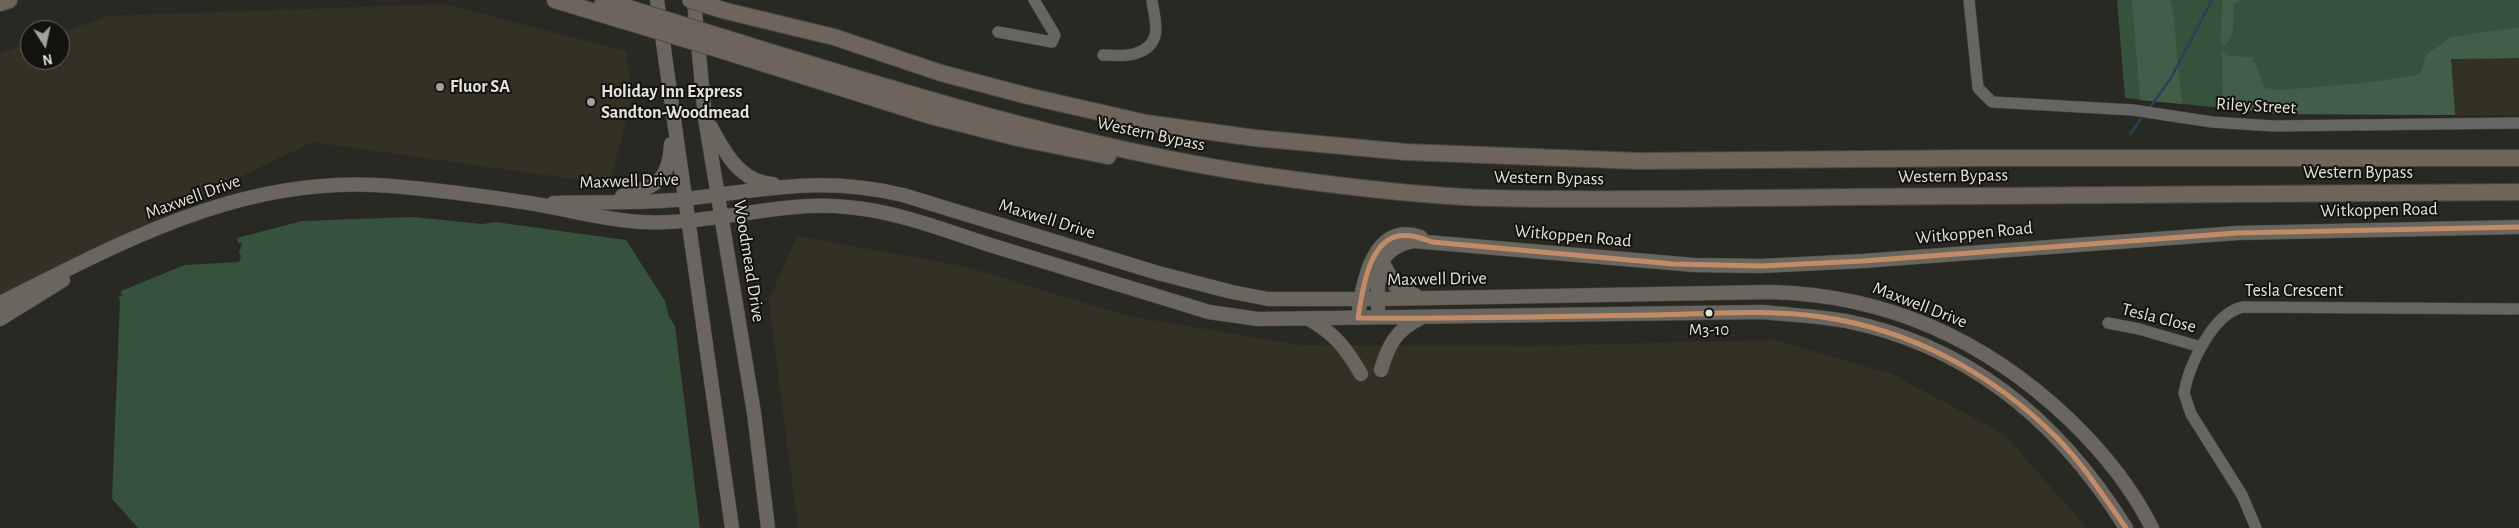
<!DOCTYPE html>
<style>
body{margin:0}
#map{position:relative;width:2519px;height:528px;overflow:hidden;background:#292924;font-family:"Alegreya Sans",sans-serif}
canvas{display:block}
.north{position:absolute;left:20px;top:20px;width:50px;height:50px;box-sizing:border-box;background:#13120f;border:1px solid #666561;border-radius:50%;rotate:170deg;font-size:14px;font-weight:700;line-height:20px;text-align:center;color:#e3e2dc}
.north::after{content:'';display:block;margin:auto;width:18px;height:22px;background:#a2a19c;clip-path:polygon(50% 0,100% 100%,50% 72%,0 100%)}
</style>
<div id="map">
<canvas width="2519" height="528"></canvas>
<div class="north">N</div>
</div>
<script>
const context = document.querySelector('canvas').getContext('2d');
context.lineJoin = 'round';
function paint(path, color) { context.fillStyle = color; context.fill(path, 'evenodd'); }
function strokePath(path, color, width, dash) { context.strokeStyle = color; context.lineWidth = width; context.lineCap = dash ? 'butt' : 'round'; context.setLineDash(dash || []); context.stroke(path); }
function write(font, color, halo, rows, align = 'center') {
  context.font = font + ' "Alegreya Sans",sans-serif'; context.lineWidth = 4; context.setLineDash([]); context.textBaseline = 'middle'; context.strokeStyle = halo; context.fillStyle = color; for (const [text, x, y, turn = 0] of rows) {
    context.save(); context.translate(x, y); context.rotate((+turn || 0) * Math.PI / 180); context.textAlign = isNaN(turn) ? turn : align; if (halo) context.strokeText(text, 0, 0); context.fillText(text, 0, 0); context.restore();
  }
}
const built = new Path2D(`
 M444,4l182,47 6,48 -23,85 -297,-42 -312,153v-242l30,-10v17h30v-27l49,-17z
 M2519,58v57h-64l-5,-56z
 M797,236l166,30 165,50 172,29 230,1 245,-6 117,34 112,60 83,94h-1289l-29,-228z`);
const green = new Path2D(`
 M2117,0h402v58l-68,1 4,56 -175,-1 -155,-16z
 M412,217l71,7 12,-2 131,18 39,61 4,16 6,9 25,202h-562l-26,-29 8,-199 -2,-3 4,-1 -1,-5 64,-26 54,-3 2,-6 -2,-4 3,-9h-4l-1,-5 65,-17z`);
const forest = new Path2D(`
 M2132,0h38l3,10 9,94 -42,-4z
 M2222,0h18l-7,4c0,12 3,33 -8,41l-4,-1z
 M2519,27v31l-68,1 4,56 -175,-1 -64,-7 7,-6 -1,-51 8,6 23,1 12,31c17,4 34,0 51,-1 35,-3 70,-6 104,-13l6,-19 25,-18z`);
const stream = new Path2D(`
 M2151,106l20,-28 41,-78
 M2130,134l11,-15`);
const minor = new Path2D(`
 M1969,0l9,88 14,14 141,8 79,12 61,4 246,-3
 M998,32l54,10 3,-7 -21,-35
 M1103,55c17,1 45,3 52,-19 3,-10 -2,-26 -3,-36
 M2108,323l31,6 62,18
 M2256,528l-14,-33 -51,-81 -7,-21c5,-28 29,-80 59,-86l276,2`);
const major = new Path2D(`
 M657,0l75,528
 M694,0l11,118 49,295 14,115
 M711,127c14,26 29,55 62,57
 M622,196c34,-10 47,-14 49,-52
 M553,203c44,-2 90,1 133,-4 79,-10 137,-23 217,-4l255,78 74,19 36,7h110l393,-7c117,3 215,48 299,128 32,31 62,68 82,108
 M1382,261l14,26 19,8
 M0,303c126,-63 246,-130 392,-117 46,4 92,10 137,17 38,6 74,17 112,19 69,4 136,-22 206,-15 48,4 94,22 140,37 74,23 148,46 222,68l49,7 505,-7c27,3 56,4 83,9 125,25 214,101 280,207
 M1378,308c0,-33 -4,-59 36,-67l280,24 67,1 102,-5 374,-28 282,-6
 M1358,318c4,-34 15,-98 63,-81
 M0,319l63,-39
 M1309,319c27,16 36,28 52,55
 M1381,370c7,-24 15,-40 38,-51`);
const highway = new Path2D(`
 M555,0l63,19
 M603,0l16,5
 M0,3l9,-3
 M726,11l108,26 107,36 87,23 118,27 109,15 151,14 232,9 343,-3h538
 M725,38c185,57 372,116 565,141 66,9 133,17 199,19 119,3 237,0 356,-1 224,-2 449,-5 674,-5
 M721,50l210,66 87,22 90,18`);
const highwayBridge = new Path2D(`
 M690,0l36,11
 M619,5l106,33
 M618,19l103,31`);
const bus1 = new Path2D(`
 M2126,528c-22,-31 -43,-64 -70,-91 -64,-64 -145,-107 -234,-120 -55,-8 -111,-3 -166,-2 -99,1 -199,4 -298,3 4,-25 10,-76 40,-82 12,-2 23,2 34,6l241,22 88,2 102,-5 374,-28 282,-6`);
const markers = [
 [440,87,5,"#a2a19c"],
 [591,102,5,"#a2a19c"],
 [1709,313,4.5,"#e3e2dc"]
];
const busNames = [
 ["M3-10",1709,330]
];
const poiNames = [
 ["Fluor SA",450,87],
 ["Holiday Inn Express",601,92],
 ["Sandton-Woodmead",601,113]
];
const streetNames = [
 ["Riley Street",2256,106,3],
 ["Western Bypass",1151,134,12],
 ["Western Bypass",2358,173],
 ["Western Bypass",1953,176,-1],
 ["Western Bypass",1549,178,1],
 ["Maxwell Drive",629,181,-2],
 ["Maxwell Drive",193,197,-20],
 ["Witkoppen Road",2379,210,-1],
 ["Maxwell Drive",1047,219,17],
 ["Witkoppen Road",1974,233,-5],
 ["Witkoppen Road",1573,236,5],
 ["Woodmead Drive",749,261,81],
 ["Maxwell Drive",1437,279,-1],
 ["Tesla Crescent",2294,291],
 ["Maxwell Drive",1920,305,21],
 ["Tesla Close",2159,318,14]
];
paint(built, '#333124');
paint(green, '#36513c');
paint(forest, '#425e49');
strokePath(stream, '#274256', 2.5);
strokePath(minor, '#484743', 12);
strokePath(major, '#484743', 15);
strokePath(highway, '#484743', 18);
strokePath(minor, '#656562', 11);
strokePath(major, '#6a655e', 14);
strokePath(highway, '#6d655c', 16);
strokePath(highwayBridge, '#484743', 18, []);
strokePath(highwayBridge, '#6d655c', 16);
strokePath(bus1, '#c18c65', 5);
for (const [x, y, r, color] of markers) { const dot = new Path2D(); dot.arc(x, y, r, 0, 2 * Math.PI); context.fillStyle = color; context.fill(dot); strokePath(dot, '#13120f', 2); }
write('17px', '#e3e2dc', '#13120f', busNames);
write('bold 18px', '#e3e2dc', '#13120f', poiNames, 'left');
write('18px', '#e3e2dc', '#13120f', streetNames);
</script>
